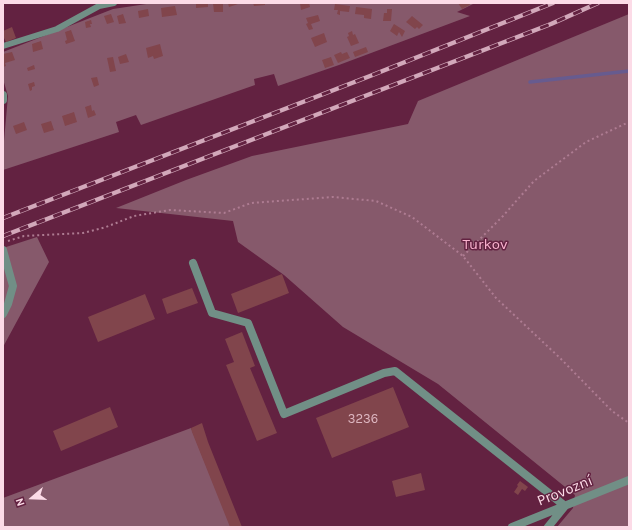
<!DOCTYPE html>
<meta charset="utf-8">
<style>
body{margin:0}
#map{position:relative;width:632px;height:530px;overflow:hidden;background:#632241;font-family:Karla,sans-serif}
canvas{display:block}
.frame{position:absolute;inset:0;border:4px solid #fcdbe7;pointer-events:none}
.north{position:absolute;left:12px;top:478px;width:40px;height:40px;-webkit-text-stroke:3px #632241;paint-order:stroke;rotate:251deg;font-size:11px;font-weight:700;line-height:16px;text-align:center;color:#fcdbe7}
.north::after{content:'';display:block;margin:auto;width:14px;height:18px;background:#fcdbe7;clip-path:polygon(50% 0,100% 100%,50% 72%,0 100%)}
</style>
<div id="map">
<canvas width="632" height="530"></canvas>
<div class="frame"></div>
<div class="north">N</div>
</div>
<script>
const context = document.querySelector('canvas').getContext('2d');
context.lineJoin = 'round';
function paint(path, color) { context.fillStyle = color; context.fill(path, 'evenodd'); }
function strokePath(path, color, width, dash) { context.strokeStyle = color; context.lineWidth = width; context.lineCap = dash ? 'butt' : 'round'; context.setLineDash(dash || []); context.stroke(path); }
function write(font, color, halo, rows, align = 'center') {
  context.font = font + ' Karla,sans-serif'; context.lineWidth = 3; context.setLineDash([]); context.textBaseline = 'middle'; context.strokeStyle = halo; context.fillStyle = color; for (const [text, x, y, turn = 0] of rows) {
    context.save(); context.translate(x, y); context.rotate((+turn || 0) * Math.PI / 180); context.textAlign = isNaN(turn) ? turn : align; if (halo) context.strokeText(text, 0, 0); context.fillText(text, 0, 0); context.restore();
  }
}
const green = new Path2D(`
 M153,3h322l-18,9 13,4 -131,49 -61,21 -4,-12 -20,5 1,6 -114,40 -5,-10 -20,7 3,10 -116,38v-18l5,-56 -5,-17v-27l110,-43z
 M629,14v513h-72l16,-19 2,-13 -137,-111 -95,-57 -59,-52 -46,-33 -5,-21 -117,-13 70,-28 66,-24 156,-32 10,-23z
 M37,237l12,25 -46,85v-99z
 M191,428l40,99h-228v-29z`);
const stream = new Path2D(`
 M530,82l99,-11`);
const building = new Path2D(`
 M196,3h12v4l-12,1z
 M213,3h10v9h-9z
 M228,3h10v1l-9,3z
 M253,3h12v2l-11,1z
 M300,3h9l1,4 -9,3z
 M458,3h11l1,2 -8,4z
 M335,4l15,2 -1,6 -9,-1v4l-3,-1 1,-4h-4z
 M175,6l2,9 -15,2 -1,-9z
 M356,7l16,2 -1,10 -7,-1v-3l-9,-1z
 M148,9l1,7 -10,2 -1,-7z
 M387,9h5l-1,12h-8l1,-8h3z
 M111,14l3,8 -7,2 -3,-8z
 M123,14l3,9 -7,1 -2,-8z
 M318,15l2,6 -9,3 2,5 -4,1 -3,-6 2,-1 -2,-5z
 M412,16l11,9 -4,4 -2,-2 -2,2 -9,-7z
 M91,20l1,4h-2l1,3 -5,1 -1,-6z
 M394,24l11,7 -3,6 -3,-5 -2,4 -7,-5z
 M12,27l4,11 -10,4 -3,-6v-5z
 M71,30l4,11 -9,3 -1,-3 2,-1 -2,-8z
 M352,31l1,4 2,-1 4,9 -8,3 -4,-9 2,-1 -1,-3z
 M324,33l3,9 -12,5 -4,-9z
 M41,41l2,8 -10,3 -1,-8z
 M160,44l3,12 -9,3 -1,-3 -5,2 -2,-10z
 M366,47l2,5 -13,5 -2,-5z
 M12,52l3,8 -10,3 1,3 -3,1v-13z
 M341,52l1,2 5,-2 3,6 -12,5 -4,-8z
 M126,54l3,8 -9,2 -2,-7z
 M113,57l3,14 -6,1 -3,-14z
 M331,57l3,8 -9,3 -3,-8z
 M34,65l1,4 -7,2 -1,-3z
 M97,77l2,8 -5,2 -3,-9z
 M34,82l1,4 -3,1v3l-2,1 -2,-7z
 M91,105l1,6 2,-1 2,5 -8,3 -3,-11z
 M74,112l3,10 -12,4 -3,-10z
 M51,121l3,9 -10,3 -3,-9z
 M24,122l3,8 -11,4 -3,-8z
 M282,274l7,19 -51,20 -7,-19z
 M192,288l6,15 -31,11 -5,-15z
 M145,294l10,25 -57,23 -10,-25z
 M242,332l13,34 -5,2 27,65 -20,8 -31,-76 8,-3 -9,-23z
 M393,387l16,40 -77,31 -16,-40z
 M110,407l8,20 -57,24 -8,-20z
 M202,423l6,19 34,85h-12l-38,-95 -1,-4z
 M421,473l4,17 -29,7 -4,-16z
 M520,481l8,6 -3,4 -3,-2 -4,6 -4,-3 4,-6 -1,-1z`);
const path = new Path2D(`
 M8,241l16,-5 59,-3 23,-6 28,-11 36,-6 54,3 27,-10 82,-6 43,4 36,16 51,39 33,42 64,60 52,53 17,12
 M463,256l40,-40 31,-35 52,-39 43,-20`);
const lane = new Path2D(`
 M3,46l54,-17 42,-23 15,-3`);
const street = new Path2D(`
 M3,95v5
 M3,250l10,36 -5,18 -5,10
 M193,263l19,50 36,10 36,91 100,-41 11,-2 170,135 -17,21
 M512,527l117,-47`);
const rail = new Path2D(`
 M3,218l367,-142 183,-73
 M3,236l548,-212 47,-21`);
const numberNames = [
 ["3236",363,419]
];
const parkNames = [
 ["Turkov",485,245]
];
const streetNames = [
 ["Provozní",565,491,-22]
];
paint(green, '#86596b');
strokePath(stream, '#675b8f', 3.5);
paint(building, '#81454c');
strokePath(path, '#ae7c92', 2, [2, 3]);
strokePath(lane, '#718f86', 6);
strokePath(street, '#718f86', 8);
strokePath(rail, '#d2a8ba', 4.5);
strokePath(rail, '#632241', 3, [9]);
write('13px', '#ddb6c0', null, numberNames);
write('15px', '#fab3cf', '#632241', parkNames);
write('15px', '#fcdbe7', '#632241', streetNames);
</script>
